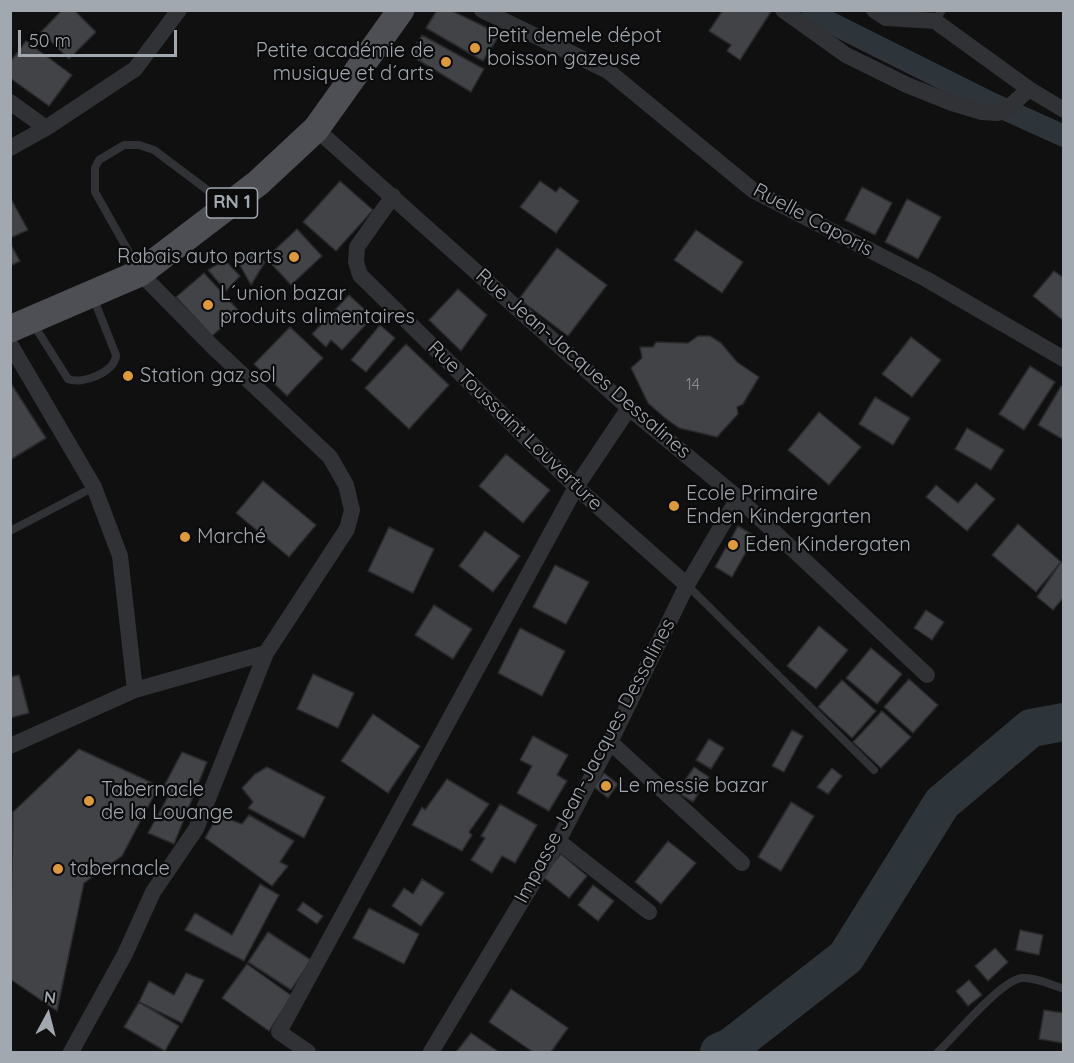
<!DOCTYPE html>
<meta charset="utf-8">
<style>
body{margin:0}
#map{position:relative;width:1074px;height:1063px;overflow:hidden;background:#101011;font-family:Quicksand,sans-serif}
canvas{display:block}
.frame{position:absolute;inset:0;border:12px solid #a2a8b0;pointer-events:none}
.north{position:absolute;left:18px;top:985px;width:60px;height:60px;-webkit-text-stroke:4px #0b0b0c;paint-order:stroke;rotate:7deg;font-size:16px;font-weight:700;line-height:24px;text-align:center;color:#a2a8b0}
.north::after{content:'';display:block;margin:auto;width:21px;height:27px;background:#a2a8b0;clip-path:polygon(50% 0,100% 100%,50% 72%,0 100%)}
.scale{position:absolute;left:18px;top:30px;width:159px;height:27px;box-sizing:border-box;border:3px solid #a2a8b0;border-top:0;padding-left:8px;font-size:18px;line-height:21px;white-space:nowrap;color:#a2a8b0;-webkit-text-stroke:4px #0b0b0c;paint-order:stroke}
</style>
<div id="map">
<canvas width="1074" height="1063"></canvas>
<div class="frame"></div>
<div class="north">N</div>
<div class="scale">50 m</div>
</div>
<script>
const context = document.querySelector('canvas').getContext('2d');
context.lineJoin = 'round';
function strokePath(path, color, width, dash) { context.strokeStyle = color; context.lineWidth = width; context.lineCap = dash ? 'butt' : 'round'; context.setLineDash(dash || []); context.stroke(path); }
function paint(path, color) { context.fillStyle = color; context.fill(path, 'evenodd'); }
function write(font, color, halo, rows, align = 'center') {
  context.font = font + ' Quicksand,sans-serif'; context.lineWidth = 4.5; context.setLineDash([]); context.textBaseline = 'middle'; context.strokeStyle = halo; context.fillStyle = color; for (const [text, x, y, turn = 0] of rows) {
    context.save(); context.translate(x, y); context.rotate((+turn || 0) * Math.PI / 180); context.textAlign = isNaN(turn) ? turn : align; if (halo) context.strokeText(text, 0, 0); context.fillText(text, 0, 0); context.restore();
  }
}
const canal = new Path2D(`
 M812,10l13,10 166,83 73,33`);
const river = new Path2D(`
 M719,1052l13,-6 114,-89 96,-154 89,-75 33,-6`);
const building = new Path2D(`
 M62,10h12l22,22 -27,27 -28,-27z
 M437,10h13l50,24 -17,27 -57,-33z
 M723,10h49l-32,50 -13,-9 4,-6 -22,-14z
 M422,35l62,34 -13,23 -61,-37z
 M26,41l46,34 -23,31 -39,-28v-16z
 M340,181l33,29 -37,41 -33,-29z
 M540,181l16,11 4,-5 19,14 -23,32 -36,-26z
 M862,187l30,16 -17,32 -30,-15z
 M10,197l18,33 -18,8z
 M907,199l34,18 -23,42 -33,-17z
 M297,229l25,27 -31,29 -25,-27z
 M696,230l47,32 -21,31 -48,-33z
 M10,243l10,18 -10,5z
 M557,248l50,37 -39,51 -49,-37z
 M253,250l12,12 -14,23 -14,-25z
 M225,260l15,16 -14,15 -18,-21z
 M1054,271l10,7v43l-31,-25z
 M204,273l36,39 -28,24 -36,-39z
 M458,289l29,26 -26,36 -32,-31z
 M349,295l24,22 -31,33 -11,-10 -5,7 -14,-13z
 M380,325l15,13 -29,34 -15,-12z
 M290,327l33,31 -36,38 -33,-32z
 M698,336h12l11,7 16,19 22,15 -16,27 -6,3 1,7 -21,23 -38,-9 -14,-10 -17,-15 -17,-35 11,-10 -2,-11h13l3,-5 32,1z
 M911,337l30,23 -29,37 -30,-23z
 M406,344l43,41 -40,44 -44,-41z
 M1030,366l25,16 -31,48 -25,-16z
 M10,382l36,56 -36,22z
 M1061,386l3,1v53l-26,-15z
 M875,397l35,21 -17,27 -34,-21z
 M819,412l42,35 -32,38 -41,-35z
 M967,428l37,22 -13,20 -36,-21z
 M506,454l44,36 -27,33 -44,-37z
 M263,481l53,44 -27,32 -53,-44z
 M976,483l19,16 -28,32 -41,-34 10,-12 22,18z
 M1018,524l43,38 -25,30 -44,-37z
 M738,526l17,10 -23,41 -17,-10z
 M389,527l45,22 -21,44 -45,-22z
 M485,531l35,25 -27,36 -34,-26z
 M1061,562l3,1v34l-11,13 -16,-13z
 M555,565l34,17 -23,42 -33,-17z
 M434,605l38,24 -19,30 -38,-24z
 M926,610l18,12 -12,18 -18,-12z
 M819,626l29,24 -32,39 -29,-23z
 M520,628l45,23 -23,45 -44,-23z
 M871,648l31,26 -25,30 -31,-26z
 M313,674l41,19 -16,35 -41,-19z
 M19,675l10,38 -19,5v-41z
 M909,679l29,26 -25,28 -29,-26z
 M842,680l34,31 -24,27 -34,-31z
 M882,711l29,26 -30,31 -28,-26z
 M373,714l47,32 -32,47 -47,-32z
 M792,730l11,6 -19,36 -12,-6z
 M533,736l35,19 -11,20 10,6 -18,30 -32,-18 15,-27 -12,-6z
 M709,739l15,9 -13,21 -15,-9z
 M79,749l80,37 -37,70 -38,27 -27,128 -47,-32 3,-167z
 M182,752l25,10 -33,82 -26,-11 23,-42 -8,-3z
 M267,767l58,30 -21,41 -56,-30 5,-6 -11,-14 13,-14z
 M694,767l15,10 -16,25 -16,-10z
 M832,768l10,8 -14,18 -11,-7z
 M604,773l14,11 -10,14 -14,-11z
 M447,779l42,25 -20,28 3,3 -10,16 -50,-26 10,-18 3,3z
 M791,802l23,14 -33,55 -23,-14z
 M500,804l37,21 -22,38 -13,-7 -10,17 -21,-13 14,-22 -4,-2z
 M218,815l24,9 7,-9 45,26 -14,21 8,4 -16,20 -67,-48z
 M668,841l28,22 -35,41 -26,-22z
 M561,854l26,22 -18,22 -27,-22z
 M422,879l22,14 -23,33 -29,-20 12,-18 9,6z
 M260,884l19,11 -35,66 -59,-31 10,-17 37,22z
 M593,885l21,16 -16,20 -20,-16z
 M303,902l20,14 -6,8 -20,-14z
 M369,908l50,26 -15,30 -51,-26z
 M1020,930l23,5 -4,20 -23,-5z
 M268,932l43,28 -20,30 -43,-28z
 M995,948l13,14 -20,19 -13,-15z
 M247,964l45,32 -23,35 -47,-33z
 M186,973l18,7 -22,43 -43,-21 10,-21 25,14z
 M969,980l13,15 -14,11 -12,-15z
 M511,989l57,39 -17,24h-18l-44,-30z
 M139,1002l40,24 -14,25 -41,-24z
 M1044,1010l20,3 -1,30 -24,-4z
 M471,1033l28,19h-43z`);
const lane = new Path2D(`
 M935,21l7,-11
 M139,270l-44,-78v-24l4,-8 25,-15h15l15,5 72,54
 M32,322l36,57c14,6 48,-7 48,-24l-23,-58
 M10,531l84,-44
 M687,585l187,185
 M938,1052c17,-16 63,-72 84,-74 14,-1 29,7 42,11`);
const street = new Path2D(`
 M482,10l126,61 146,120 172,88 138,80
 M783,10l63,45 61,30 45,18 30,9 16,1 9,-4 22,-20
 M874,10l12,8 49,3 94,68 35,21
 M10,102l36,26
 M316,129l313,279 109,90 189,177
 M10,148l36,-20 89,-59 44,-59
 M393,196l-36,51 -1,15 4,13 216,212 111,98
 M10,344l84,143 26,69 15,134
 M610,742l132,121
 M10,746l125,-56 131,-37
 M558,841l91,71
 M71,1052l54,-98 28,-62 43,-63 70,-176 81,-124 5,-19 -6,-25 -16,-28 -118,-111 -72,-73
 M308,1052l-29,-20 297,-545 53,-79
 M431,1052l127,-211 52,-99 77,-157 51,-87`);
const primary = new Path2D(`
 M10,329l130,-56 118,-90 58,-54 85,-119`);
const markers = [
 [475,48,6,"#dd993c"],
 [446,62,6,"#dd993c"],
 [294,257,6,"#dd993c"],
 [208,305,6,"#dd993c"],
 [128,376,6,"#dd993c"],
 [674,506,6,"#dd993c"],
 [185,537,6,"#dd993c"],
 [733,545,6,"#dd993c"],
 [606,786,6,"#dd993c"],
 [89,801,6,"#dd993c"],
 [58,869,6,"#dd993c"]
];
const numberNames = [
 ["14",693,385]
];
const shields = [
 [232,203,51]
];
const shieldNames = [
 ["RN 1",232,203]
];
const poiNames = [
 ["Petit demele dépot",487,36],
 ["boisson gazeuse",487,59],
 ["Petite académie de",434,51,"right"],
 ["musique et d´arts",434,74,"right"],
 ["Rabais auto parts",282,257,"right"],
 ["L´union bazar",220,294],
 ["produits alimentaires",220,317],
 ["Station gaz sol",140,376],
 ["Ecole Primaire",686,494],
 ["Enden Kindergarten",686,517],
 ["Marché",197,537],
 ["Eden Kindergaten",745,545],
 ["Le messie bazar",618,786],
 ["Tabernacle",101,790],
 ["de la Louange",101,813],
 ["tabernacle",70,869]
];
const streetNames = [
 ["Ruelle Caporis",813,220,28],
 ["Rue Jean-Jacques Dessalines",583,364,41],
 ["Rue Toussaint Louverture",515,426,44],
 ["Impasse Jean-Jacques Dessalines",595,761,-62]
];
strokePath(canal, '#2d353a', 22);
strokePath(river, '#2d353a', 38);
paint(building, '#414346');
strokePath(building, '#2a2a2d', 1.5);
strokePath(lane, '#313235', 8);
strokePath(street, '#313235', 16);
strokePath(primary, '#4d4f54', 27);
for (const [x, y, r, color] of markers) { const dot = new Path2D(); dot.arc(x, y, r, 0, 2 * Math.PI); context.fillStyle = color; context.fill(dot); strokePath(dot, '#0b0b0c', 2); }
write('16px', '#8a8f96', null, numberNames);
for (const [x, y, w] of shields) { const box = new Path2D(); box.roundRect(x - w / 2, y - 15, w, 30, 4.5); context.fillStyle = '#0b0b0c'; context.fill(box); strokePath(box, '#a2a8b0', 1.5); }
write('bold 18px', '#a2a8b0', null, shieldNames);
write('20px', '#a2a8b0', '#0b0b0c', poiNames, 'left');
write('20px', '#a2a8b0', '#0b0b0c', streetNames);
</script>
